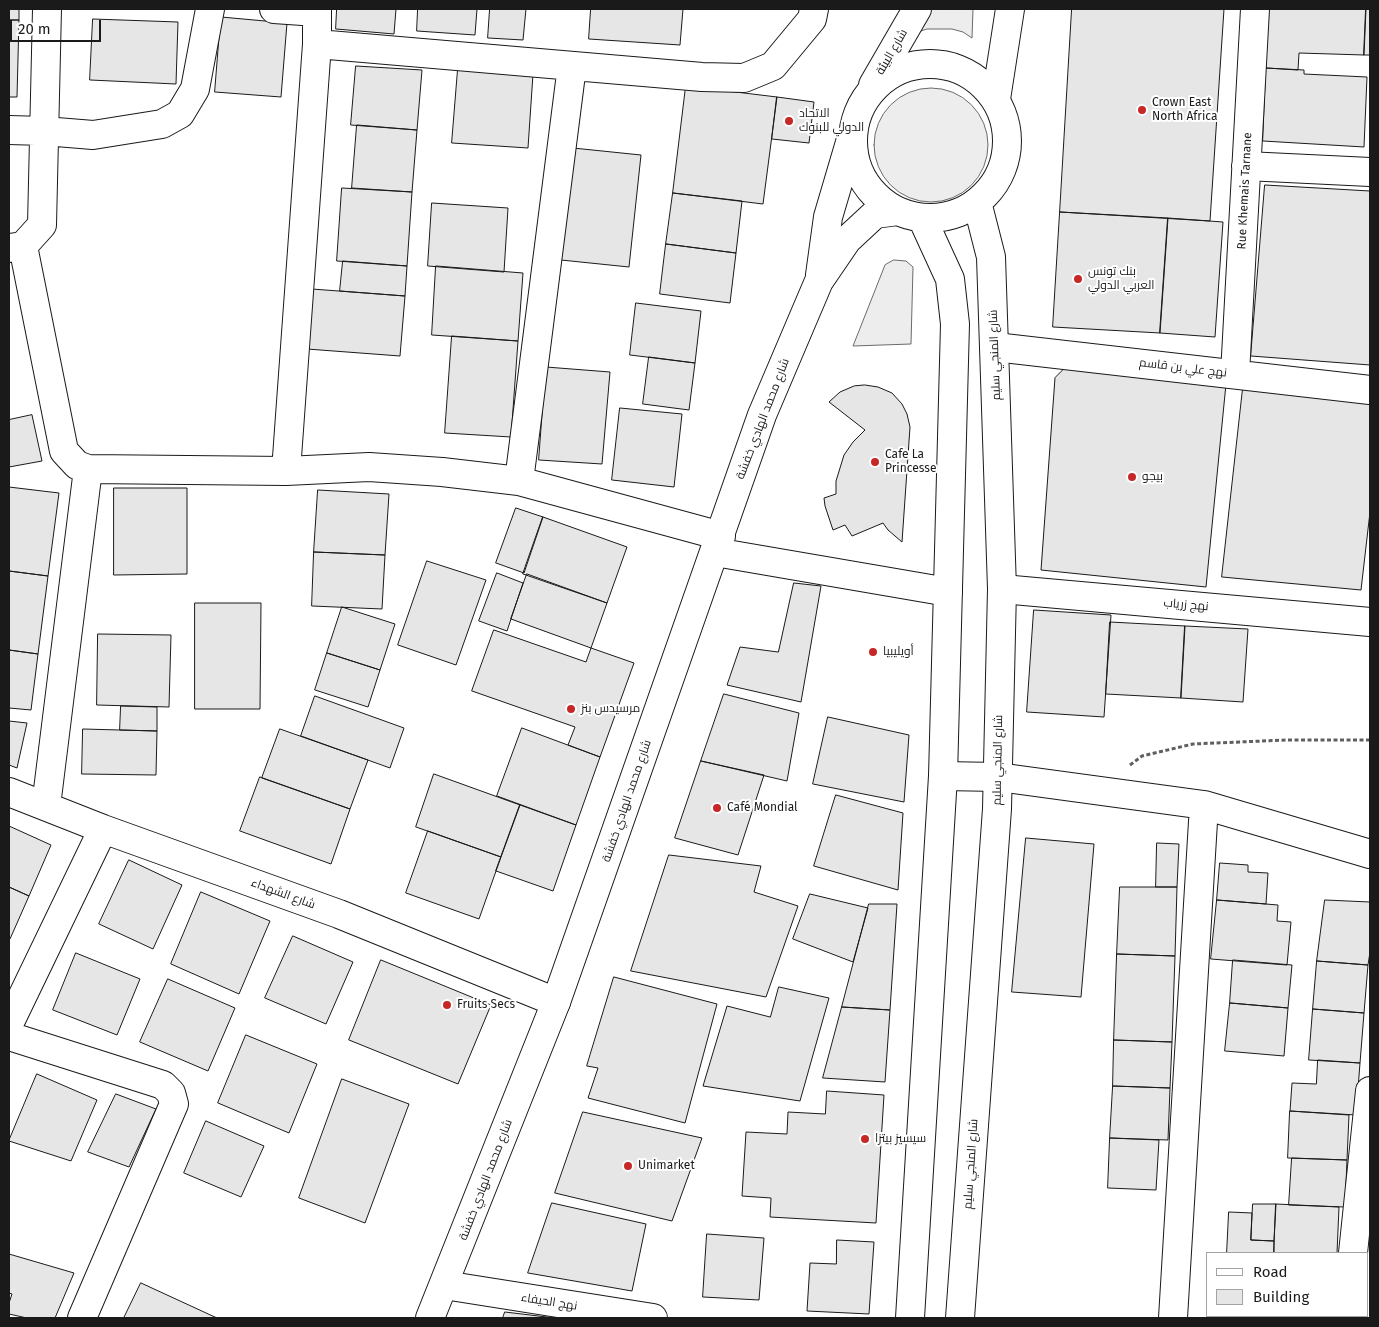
<!DOCTYPE html>
<meta charset="utf-8">
<style>
body{margin:0}
#map{position:relative;width:1379px;height:1327px;overflow:hidden;background:#fff;font-family:"Fira Sans",sans-serif}
canvas{display:block}
.frame{position:absolute;inset:0;border:10px solid #1a1a1a;pointer-events:none}
.legend{position:absolute;left:1206px;top:1252px;width:162px;height:65px;box-sizing:border-box;background:#fff;border:1px solid #a3a3a3;margin:0;padding:6px 9px;list-style:none;font-size:15px;color:#1a1a1a}
.legend li{display:flex;align-items:center;gap:10px;height:25px}
.legend b{width:25px;border:1px solid #a3a3a3}
.scale{position:absolute;left:10px;top:20px;width:91px;height:22px;box-sizing:border-box;border:2px solid #1a1a1a;border-top:0;padding-left:6px;font-size:15px;line-height:18px;white-space:nowrap;color:#1a1a1a;-webkit-text-stroke:4px #fff;paint-order:stroke}
</style>
<div id="map">
<canvas width="1379" height="1327"></canvas>
<div class="frame"></div>
<ul class="legend">
<li><b style="height:6px;background:#fff"></b>Road</li>
<li><b style="height:14px;background:#e6e6e6"></b>Building</li>
</ul>
<div class="scale">20 m</div>
</div>
<script>
const context = document.querySelector('canvas').getContext('2d');
context.lineJoin = 'round';
function paint(path, color) { context.fillStyle = color; context.fill(path, 'evenodd'); }
function strokePath(path, color, width, dash) { context.strokeStyle = color; context.lineWidth = width; context.lineCap = dash ? 'butt' : 'round'; context.setLineDash(dash || []); context.stroke(path); }
function write(font, color, halo, rows, align = 'center') {
  context.font = font + ' "Fira Sans",Cairo,sans-serif'; context.lineWidth = 4; context.setLineDash([]); context.textBaseline = 'middle'; context.strokeStyle = halo; context.fillStyle = color; for (const [text, x, y, turn = 0] of rows) {
    context.save(); context.translate(x, y); context.rotate((+turn || 0) * Math.PI / 180); context.textAlign = isNaN(turn) ? turn : align; if (halo) context.strokeText(text, 0, 0); context.fillText(text, 0, 0); context.restore();
  }
}
const built = new Path2D(`
 M930,9h43l-1,29 -9,-6 -11,-3h-25l-9,3z
 M874 145a57 57 0 1 1 114 0a57 57 0 1 1-114 0Z
 M894,260l12,1 7,6 -2,77 -58,2 32,-81z`);
const building = new Path2D(`
 M9,9h10v11h-10z
 M337,9h59l-2,25 -58,-5z
 M418,9h59l-2,26 -58,-4z
 M490,9h36l-3,31 -35,-2z
 M591,9h92l-3,36 -91,-6z
 M1072,9h152l-14,212 -150,-9z
 M1269,9h97l-2,46 -65,-2 -1,17 -32,-2z
 M1366,9h4v46h-6z
 M221,17l66,6 -6,74 -66,-5z
 M93,19l85,3 -2,62 -86,-4z
 M9,20h10l-2,77h-8z
 M356,66l66,4 -5,60 -66,-5z
 M1266,68l38,2v4l63,3 -3,70 -101,-6z
 M458,69l75,5 -5,74 -76,-5z
 M686,86l91,11 -14,107 -90,-11z
 M777,97l37,5 -5,41 -37,-4z
 M357,125l60,5 -5,62 -60,-4z
 M573,148l68,7 -12,112 -68,-7z
 M1265,185l105,6v174l-119,-9z
 M342,188l70,4 -5,74 -70,-5z
 M673,193l69,8 -6,52 -70,-9z
 M432,203l76,5 -4,64 -76,-6z
 M1060,212l108,6 -8,115 -107,-6z
 M1168,218l55,4 -8,115 -55,-4z
 M666,244l70,9 -6,50 -70,-9z
 M343,261l64,5 -2,30 -65,-5z
 M436,266l87,7 -5,68 -86,-6z
 M312,289l93,7 -5,60 -93,-7z
 M636,303l65,8 -6,52 -65,-8z
 M452,336l66,5 -7,96 -66,-4z
 M649,357l46,6 -6,47 -46,-6z
 M546,367l64,5 -8,92 -63,-4z
 M1066,367l160,17 -20,203 -165,-17 14,-192z
 M865,385l13,2 14,6 10,11 5,10 3,13 -8,115 -14,-12 -5,-7 -31,13 -7,-11 -12,5 -8,-24 -1,-8 12,-4v-13l8,-26 9,-13 12,-12 -36,-28 11,-10 14,-6z
 M1243,388l127,15v109l-9,78 -139,-13z
 M620,408l62,6 -8,73 -62,-7z
 M32,415l10,46 -33,6v-47z
 M9,487l50,6 -11,83 -39,-5z
 M114,488h73v86l-73,1z
 M318,490l71,4 -4,61 -71,-3z
 M516,508l27,9 -19,56 -28,-10z
 M543,517l84,30 -20,56 -84,-29z
 M314,552l71,3 -3,54 -70,-3z
 M427,561l59,19 -30,85 -58,-20z
 M9,571l39,5 -10,78 -29,-4z
 M497,573l26,10 -16,48 -28,-10z
 M527,574l80,29 -16,45 -80,-29z
 M794,583l27,3 -20,116 -74,-17 13,-38 38,5z
 M195,603h66l-1,106h-65z
 M342,607l53,17 -15,46 -53,-17z
 M1034,610l77,5 -7,102 -77,-5z
 M1110,622l75,4 -4,72 -75,-4z
 M1185,626l63,3 -5,73 -62,-4z
 M494,630l92,32 5,-14 43,15 -34,94 -32,-12 7,-18 -103,-36z
 M98,634l73,1 -2,72 -72,-2z
 M9,650l29,4 -7,56 -22,-2z
 M327,653l53,17 -12,37 -53,-17z
 M724,694l75,19 -12,68 -86,-20z
 M315,696l89,32 -14,40 -89,-32z
 M121,706l36,1v24l-37,-1z
 M828,717l81,18 -5,67 -91,-18z
 M9,721l18,2 -10,45 -8,-3z
 M522,728l78,29 -24,68 -79,-29z
 M83,729l74,2 -1,44 -74,-1z
 M280,729l88,31 -18,49 -88,-31z
 M701,761l63,14 -26,80 -63,-17z
 M434,774l86,31 -19,52 -85,-30z
 M260,777l90,32 -19,55 -91,-33z
 M836,795l67,18 -5,77 -84,-24z
 M520,805l56,20 -23,66 -57,-20z
 M9,826l42,19 -22,51 -20,-9z
 M428,831l73,26 -22,62 -73,-26z
 M1026,838l68,6 -13,153 -69,-5z
 M1157,843l22,1 -2,43h-21z
 M669,855l92,11 -7,26 44,14 -32,91 -135,-26z
 M129,860l53,25 -29,64 -54,-25z
 M1220,863l28,2v7l20,1 -2,31 -49,-4z
 M9,887l20,9 -19,43 -1,-1z
 M1120,887h57l-2,69 -58,-2z
 M201,892l69,29 -31,73 -68,-30z
 M810,894l58,14 -15,54 -60,-23z
 M1217,900l61,5 -1,16 14,1 -4,43 -76,-6z
 M1325,900l45,2v50l-2,13 -51,-4z
 M869,904h28l-7,106 -48,-3z
 M293,936l60,26 -27,62 -61,-26z
 M76,953l64,26 -23,56 -64,-25z
 M1117,954l58,2 -3,86 -58,-2z
 M381,960l110,45 -33,79 -109,-44z
 M1233,960l59,5 -4,43 -58,-5z
 M1317,961l51,4 -4,48 -51,-4z
 M614,977l103,27 -32,119 -97,-25 10,-30 -11,-2z
 M168,979l67,29 -27,63 -68,-29z
 M779,987l50,11 -29,103 -97,-15 24,-80 43,11z
 M1230,1003l58,5 -4,48 -59,-5z
 M842,1007l48,3 -5,72 -62,-4z
 M1313,1009l51,4 -4,50 -51,-3z
 M246,1035l71,29 -28,69 -71,-30z
 M1114,1040l58,2 -2,46 -57,-2z
 M1318,1060l42,3 -4,52 -66,-4 2,-28 24,1z
 M37,1074l60,26 -26,61 -62,-20z
 M342,1079l67,25 -44,119 -66,-25z
 M1113,1086l57,2 -2,52 -58,-2z
 M827,1091l57,4 -8,128 -106,-6 1,-19 -29,-2 4,-64 41,2 1,-22 37,2z
 M116,1094l40,15 -27,58 -41,-15z
 M1290,1111l59,4 -2,45 -59,-2z
 M583,1112l119,26 -30,83 -117,-28z
 M206,1121l58,25 -23,51 -57,-24z
 M1110,1138l49,2 -3,50 -48,-2z
 M1292,1158l55,2 -2,47 -56,-2z
 M552,1203l94,21 -14,67 -104,-18z
 M1253,1204h23l-2,37 -23,-1z
 M1276,1204l63,3 -2,46h-63z
 M1229,1212l23,1 -1,27 23,1v12h-47z
 M707,1234l57,4 -5,62 -56,-3z
 M837,1240l37,2 -5,72 -62,-3 3,-48 26,1z
 M9,1254l65,19 -19,45h-28l-18,-4v-11l3,-9 -3,-1z
 M141,1283l76,35h-93z
 M505,1312l50,6h-52z`);
const path = new Path2D(`
 M1130,765l12,-9 51,-12 93,-4h84`);
const minor = new Path2D(`
 M274,9l43,3
 M317,44l385,33 42,1 29,-12 39,-47 2,-10
 M9,130l35,1 49,4 69,-11 18,-10 15,-25 15,-80
 M1246,166l124,6
 M23,246l19,-21 5,-216
 M9,248l14,-2 41,205 13,14 11,4 198,2 83,-4 73,5 77,9 202,55
 M995,347l375,43
 M1235,374l20,-365
 M286,471l31,-427v-35
 M519,481l53,-415
 M715,552l233,40
 M1002,589l368,33
 M943,776l55,1 206,28 166,49
 M9,792l94,37 236,85 217,88
 M46,806l42,-337
 M9,1024l94,-195
 M9,1036l154,49 8,8 3,11 -92,214
 M1353,1253l17,-162
 M444,1285l209,33
 M1173,1318l31,-513
 M1346,1318v-2`);
const major = new Path2D(`
 M853 141a77 77 0 1 1 154 0a77 77 0 1 1-154 0Z
 M873,85l44,-76
 M996,99l14,-90
 M820,275l8,-58 23,-78
 M430,1318l126,-316 206,-587 57,-134 28,-41 28,-26 23,-3
 M910,1318l33,-542 12,-452 -5,-45 -28,-61
 M960,1318l37,-509 5,-220 -11,-332 -14,-55`);
const markers = [
 [1142,110,5,"#c62828"],
 [789,121,5,"#c62828"],
 [1078,279,5,"#c62828"],
 [875,462,5,"#c62828"],
 [1132,477,5,"#c62828"],
 [873,652,5,"#c62828"],
 [571,709,5,"#c62828"],
 [717,808,5,"#c62828"],
 [447,1005,5,"#c62828"],
 [865,1139,5,"#c62828"],
 [628,1166,5,"#c62828"]
];
const streetNames = [
 ["شارع البيئة",892,52,-60],
 ["Rue Khemais Tarnane",1245,191,-87],
 ["شارع المنجي سليم",995,355,-92],
 ["نهج علي بن قاسم",1183,368,7],
 ["شارع محمد الهادي خفشة",763,419,-69],
 ["نهج زرياب",1186,605,5],
 ["شارع المنجي سليم",998,760,-89],
 ["شارع محمد الهادي خفشة",627,801,-71],
 ["شارع الشهداء",283,894,20],
 ["شارع المنجي سليم",971,1164,-86],
 ["شارع محمد الهادي خفشة",486,1180,-69],
 ["نهج الحيفاء",549,1302,9]
];
const poiNames = [
 ["Crown East",1152,103],
 ["North Africa",1152,117],
 ["الاتحاد",799,114],
 ["الدولي للبنوك",799,128],
 ["بنك تونس",1088,272],
 ["العربي الدولي",1088,286],
 ["Cafe La",885,455],
 ["Princesse",885,469],
 ["بيجو",1142,477],
 ["أويليبيا",883,652],
 ["مرسيدس بنز",581,709],
 ["Café Mondial",727,808],
 ["Fruits Secs",457,1005],
 ["سيسيز بيتزا",875,1139],
 ["Unimarket",638,1166]
];
paint(built, '#ededed');
strokePath(built, '#6a6a6a', 1);
paint(building, '#e6e6e6');
strokePath(building, '#1a1a1a', 1);
strokePath(minor, '#1a1a1a', 30);
strokePath(major, '#1a1a1a', 30);
strokePath(path, '#5f5f5f', 3, [4, 2.5]);
strokePath(minor, '#fff', 28);
strokePath(major, '#fff', 28);
for (const [x, y, r, color] of markers) { const dot = new Path2D(); dot.arc(x, y, r, 0, 2 * Math.PI); context.fillStyle = color; context.fill(dot); strokePath(dot, '#fff', 2); }
write('12px', '#1a1a1a', '#fff', streetNames);
write('12px', '#1a1a1a', '#fff', poiNames, 'left');
</script>
